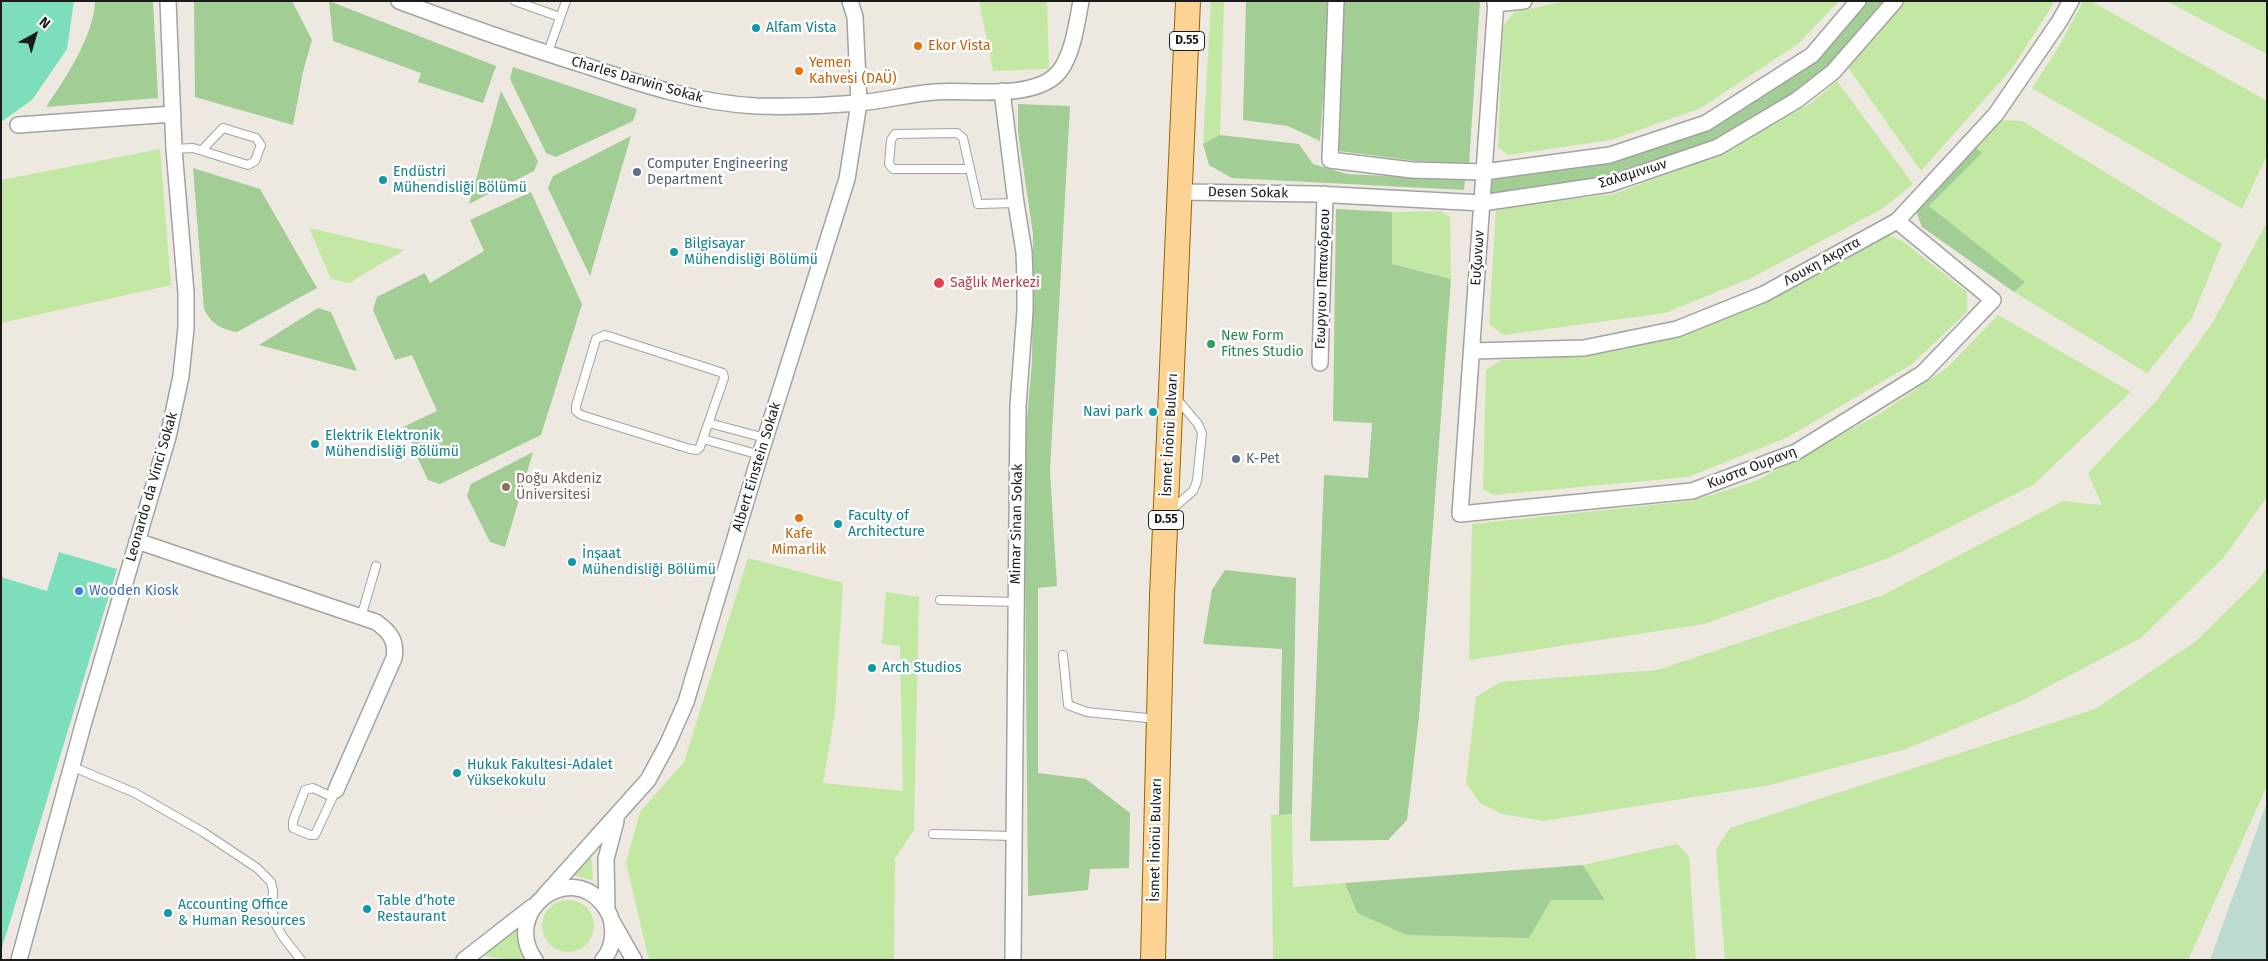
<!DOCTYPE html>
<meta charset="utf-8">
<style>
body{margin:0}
#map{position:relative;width:2268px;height:961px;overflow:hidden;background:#ede9e0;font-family:"Fira Sans",sans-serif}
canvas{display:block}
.frame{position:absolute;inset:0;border:2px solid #1b1b1b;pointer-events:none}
.north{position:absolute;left:10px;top:10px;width:50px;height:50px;-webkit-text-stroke:4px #fff;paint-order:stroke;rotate:39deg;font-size:14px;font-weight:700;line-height:20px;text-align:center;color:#1b1b1b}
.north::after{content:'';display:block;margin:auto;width:18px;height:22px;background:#1b1b1b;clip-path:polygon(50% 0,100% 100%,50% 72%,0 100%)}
</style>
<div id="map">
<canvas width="2268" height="961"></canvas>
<div class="frame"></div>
<div class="north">N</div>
</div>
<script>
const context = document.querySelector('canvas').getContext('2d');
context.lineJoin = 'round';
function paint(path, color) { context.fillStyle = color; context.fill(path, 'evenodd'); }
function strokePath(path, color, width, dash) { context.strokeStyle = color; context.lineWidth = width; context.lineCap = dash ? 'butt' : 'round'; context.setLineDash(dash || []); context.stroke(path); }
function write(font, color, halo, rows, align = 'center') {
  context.font = font + ' "Fira Sans",sans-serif'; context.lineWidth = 5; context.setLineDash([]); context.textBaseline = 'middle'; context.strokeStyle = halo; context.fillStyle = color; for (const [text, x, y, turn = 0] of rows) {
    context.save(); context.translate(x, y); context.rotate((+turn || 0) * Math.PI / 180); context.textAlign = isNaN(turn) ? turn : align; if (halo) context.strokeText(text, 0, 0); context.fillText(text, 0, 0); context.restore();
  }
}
const grass = new Path2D(`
 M979,1h68l2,68 -56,2z
 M1211,1h13l-4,134 -17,9z
 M1565,1h274l-40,42 -98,65 -90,32 -103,15 -10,-8 5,-121 11,-14z
 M1905,1h150l-42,66 -92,104 -74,-105z
 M2083,1h8l176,100v54l-25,54 -210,-121 26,-40z
 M2166,1h101v53z
 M1837,81l76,103 -31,25 -133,70 -84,34 -162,22 -14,-11 7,-116 118,-14 106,-40 91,-51z
 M2002,120l20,1 200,123 -30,74 -45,55 -133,-81 11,-10 -96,-76 53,-53 -7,-6z
 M160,149l11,136 -170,38v-143z
 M1441,211l9,6 1,62 -59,-15v-52z
 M2267,222v275l-43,60 -83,81 -122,64 -113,47 -136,36 -227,36 -41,-7 -22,-11 -14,-20 10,-86 24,-15 157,-12 226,-75 180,-94 39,4 -14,-32 69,-73 56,-78z
 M309,228l95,22 -55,33 -18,-4z
 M1889,235l15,7 63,50v20l-55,52 -124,73 -100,40 -195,18 -10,-6 3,-119 15,-10 83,-4 102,-23 196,-97z
 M1998,315l133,77 -98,93 -142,72 -187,67 -235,36 3,-136 219,-23 65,-20 125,-68 67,-46z
 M748,558l95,25 -8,130 -12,70 80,8 -3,-145 -18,-2 4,-52 33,5 -5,233 -19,29 -1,101h-245l-23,-97 14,-51 44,-50z
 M2267,567v219l-79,174h-463l-9,-111 14,-21 365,-119 100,-67 62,-61z
 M1292,814l1,73 52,-4 12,31 171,24 23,-38 54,-1 -22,-34 94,-21 12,12 7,104h-423l-2,-145z
 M591,850l2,31 -15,-5 -15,-1z
 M542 926a26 26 0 1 1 52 0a26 26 0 1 1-52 0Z
 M520,922l11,38h-21l-26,-4z`);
const forest = new Path2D(`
 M95,1h58l5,97 -112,9c19,-28 48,-71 49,-106z
 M194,1h98l20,39 -9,32 -10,53 -98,-28z
 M329,1l167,65 -13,37 -65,-21 3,-9 -88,-32z
 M1246,1h84l-10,140 -32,-15 -45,-6z
 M1343,1h137l-11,163 -53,-3 -77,-10z
 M1858,1h37l-62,71 -115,75 -108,37 -128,19 2,-31 126,-17 96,-32 106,-68z
 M513,67l124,42 -4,12 -77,36 -10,-4 -36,-74z
 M501,91l37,70 -4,10 -65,33z
 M1018,104l52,2 -20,365 7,115 -19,2v185l48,6 44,34 -1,55 -39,1 -2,21 -60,6 -4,-445 8,-88 1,-129 -15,-102z
 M1220,135l79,9 14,20 34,10 118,6 -1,10 -232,-12 -23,-13 -6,-21z
 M631,136l-41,140 -42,-88 5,-12z
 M1975,147l7,6 -53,53 96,76 -11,10 -92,-65 -7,-18z
 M193,168l67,21 57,99 -80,44c-17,-3 -25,-8 -33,-23z
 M531,192l51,112 -41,131 -101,49 -12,-4 -25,-53 34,-16 -25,-56 -17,5 -22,-50 4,-13 48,-24 5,10 54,-32 -14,-31z
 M1336,209l56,3v52l59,15 -32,438 -12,103 -19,20 -78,1 14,-366 44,3 4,-55 -39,-2z
 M318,308l13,4 26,59 -98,-26z
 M533,452l-28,95 -15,-5 -23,-46 4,-12z
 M1225,570l71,8 -4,236 -13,1 3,-166 -79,-5 9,-54z
 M1583,865l22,35h-54l-22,38 -122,-3 -50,-22 -12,-30z`);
const wetland = new Path2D(`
 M2267,802v158h-57z`);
const pitch = new Path2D(`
 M1,1h73l-7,48 -35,51 -31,22z
 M59,552l58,17 -116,382v-374l46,14z`);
const service = new Path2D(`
 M515,1l45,16
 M547,55l19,-54
 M174,149l19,-1 55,17 7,-4 6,-16 -5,-7 -33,-10 -21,22
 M970,169h-77l-4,-5 2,-24 4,-6 62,-1 6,5 15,66 38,-1
 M605,335l118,38 1,5 -24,69 -3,3 -7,-1 -109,-34 -5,-4v-5l20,-67z
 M709,423l56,15
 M703,439l57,16
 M1172,509l21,-18 4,-10 5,-48 -4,-9 -22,-26
 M940,600l76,2
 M361,617l15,-51
 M1063,655l5,50 19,7 70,7
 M71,766l64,27 68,39 54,36 14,14 2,9 -1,18 4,16 7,12 18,23
 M332,797l-19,-9 -8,2 -12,31v7l17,7h5l21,-45
 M933,834l81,2`);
const minor = new Path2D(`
 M399,1c64,24 127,46 191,66 53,18 109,36 166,39 34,1 68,0 102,-3 26,-2 50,-9 76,-11 34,-3 94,8 121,-16 17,-15 22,-53 26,-75
 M1336,1l-6,159 82,10 72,2 126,-17 96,-32 106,-68 46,-54
 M1496,1l-36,513 232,-23 104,-39 127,-79 70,-73 -96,-79
 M1495,4l29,-3
 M1002,91l14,112 8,49 1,26v33l-7,95 -5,554
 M18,125l155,-11
 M1181,192l135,2 166,9 128,-19 108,-37 79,-47 36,-28 62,-71
 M1472,351l112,-3 93,-19 87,-35 133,-73 99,-107 63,-92 12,-21
 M1320,363l5,-169
 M137,541l239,81c14,10 21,19 18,36l-58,132
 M544,896l104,-116 20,-37 18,-41 74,-247 87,-276 12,-76 -4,-86 -5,-16
 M607,910l-1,-51 10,-38
 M613,923l21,37
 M19,960l64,-235 85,-288 13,-61 5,-48v-35l-12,-144 -6,-148
 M464,960l68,-53
 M535,960c-34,-48 33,-99 67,-57 5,6 9,12 10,21 2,13 0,25 -9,36`);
const primary = new Path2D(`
 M1153,960l9,-364 26,-595`);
const markers = [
 [756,28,5,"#0f9aa8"],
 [918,46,5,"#e8710a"],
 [799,71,5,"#e8710a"],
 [637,172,5,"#5c6f8a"],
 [383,180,5,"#0f9aa8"],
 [674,252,5,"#0f9aa8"],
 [939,283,6,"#e0444e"],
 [1211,344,5,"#2e9e5b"],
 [1153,412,5,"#0f9aa8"],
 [315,444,5,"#0f9aa8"],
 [1236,459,5,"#5c6f8a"],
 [506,487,5,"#8d6e63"],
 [799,518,5,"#e8710a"],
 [838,524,5,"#0f9aa8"],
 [572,562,5,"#0f9aa8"],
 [79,591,5,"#3f7fe0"],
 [872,668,5,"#0f9aa8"],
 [457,773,5,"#0f9aa8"],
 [367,909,5,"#0f9aa8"],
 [168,913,5,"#0f9aa8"]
];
const shields = [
 [1187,41,35],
 [1166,520,35]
];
const shieldNames = [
 ["D.55",1187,41],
 ["D.55",1166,520]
];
const cultureNames = [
 ["Alfam Vista",766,28],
 ["Endüstri",393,172],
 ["Mühendisliği Bölümü",393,188],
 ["Bilgisayar",684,244],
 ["Mühendisliği Bölümü",684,260],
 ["Navi park",1143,412,"right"],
 ["Elektrik Elektronik",325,436],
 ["Mühendisliği Bölümü",325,452],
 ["Faculty of",848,516],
 ["Architecture",848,532],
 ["İnşaat",582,554],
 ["Mühendisliği Bölümü",582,570],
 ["Arch Studios",882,668],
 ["Hukuk Fakultesi-Adalet",467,765],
 ["Yüksekokulu",467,781],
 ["Table d’hote",377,901],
 ["Restaurant",377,917],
 ["Accounting Office",178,905],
 ["& Human Resources",178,921]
];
const foodNames = [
 ["Ekor Vista",928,46],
 ["Yemen",809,63],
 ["Kahvesi (DAÜ)",809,79],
 ["Kafe",799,534,"center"],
 ["Mimarlik",799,550,"center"]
];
const streetNames = [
 ["Charles Darwin Sokak",637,80,16],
 ["Σαλαμινιων",1633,174,-17],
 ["Desen Sokak",1248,193,1],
 ["Ευζωνων",1478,258,-86],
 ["Λουκη Ακριτα",1822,262,-29],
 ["Γεωργιου Παπανδρεου",1323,279,-88],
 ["İsmet İnönü Bulvarı",1170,435,-87],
 ["Albert Einstein Sokak",757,467,-73],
 ["Κωστα Ουρανη",1752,468,-21],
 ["Leonardo da Vinci Sokak",152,487,-74],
 ["Mimar Sinan Sokak",1017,524,-89],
 ["İsmet İnönü Bulvarı",1156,840,-89]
];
const serviceNames = [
 ["Computer Engineering",647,164],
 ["Department",647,180],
 ["K-Pet",1246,459]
];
const healthNames = [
 ["Sağlık Merkezi",950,283]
];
const leisureNames = [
 ["New Form",1221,336],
 ["Fitnes Studio",1221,352]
];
const educationNames = [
 ["Doğu Akdeniz",516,479],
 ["Üniversitesi",516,495]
];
const shopNames = [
 ["Wooden Kiosk",89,591]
];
paint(grass, '#c3e8a4');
paint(forest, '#a2cd94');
paint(wetland, '#bcdbce');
paint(pitch, '#7cdebb');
strokePath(service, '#a2a2a2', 10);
strokePath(minor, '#a2a2a2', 18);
strokePath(primary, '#916700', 26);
strokePath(service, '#fff', 8);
strokePath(minor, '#fff', 15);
strokePath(primary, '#fcd395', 24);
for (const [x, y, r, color] of markers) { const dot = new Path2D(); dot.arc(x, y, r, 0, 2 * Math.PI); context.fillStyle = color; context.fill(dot); strokePath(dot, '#fff', 2); }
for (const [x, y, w] of shields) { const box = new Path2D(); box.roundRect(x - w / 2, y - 9.5, w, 19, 4); context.fillStyle = '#fff'; context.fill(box); strokePath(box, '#1b1b1b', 1); }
write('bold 12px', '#1b1b1b', null, shieldNames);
write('14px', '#0d838f', '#fff', cultureNames, 'left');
write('14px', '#c56008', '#fff', foodNames, 'left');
write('14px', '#1b1b1b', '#fff', streetNames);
write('14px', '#4e5e75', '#fff', serviceNames, 'left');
write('14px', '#be3a42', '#fff', healthNames, 'left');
write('14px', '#27864d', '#fff', leisureNames, 'left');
write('14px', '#785e54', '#fff', educationNames, 'left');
write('14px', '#366cbe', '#fff', shopNames, 'left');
</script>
